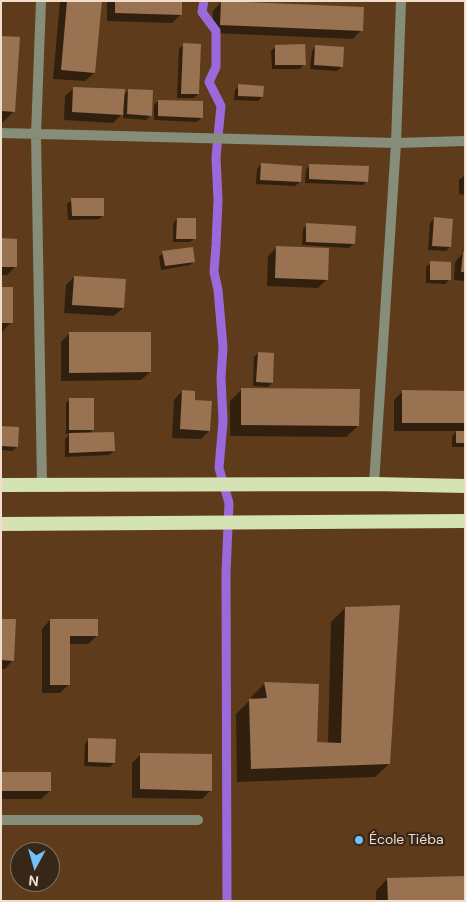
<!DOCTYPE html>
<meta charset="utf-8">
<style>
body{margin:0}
#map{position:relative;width:466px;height:902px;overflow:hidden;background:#5e3c1b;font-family:"DM Sans",sans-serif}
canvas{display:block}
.frame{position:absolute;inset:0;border:2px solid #f2ddcb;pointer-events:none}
.north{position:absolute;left:10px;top:842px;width:50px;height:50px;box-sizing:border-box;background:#372719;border:1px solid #827060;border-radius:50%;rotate:186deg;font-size:14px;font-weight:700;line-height:20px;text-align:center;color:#f2ddcb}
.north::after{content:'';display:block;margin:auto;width:18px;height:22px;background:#75c0f6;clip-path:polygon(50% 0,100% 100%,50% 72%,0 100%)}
</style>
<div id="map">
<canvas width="466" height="902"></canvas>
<div class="frame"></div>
<div class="north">N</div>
</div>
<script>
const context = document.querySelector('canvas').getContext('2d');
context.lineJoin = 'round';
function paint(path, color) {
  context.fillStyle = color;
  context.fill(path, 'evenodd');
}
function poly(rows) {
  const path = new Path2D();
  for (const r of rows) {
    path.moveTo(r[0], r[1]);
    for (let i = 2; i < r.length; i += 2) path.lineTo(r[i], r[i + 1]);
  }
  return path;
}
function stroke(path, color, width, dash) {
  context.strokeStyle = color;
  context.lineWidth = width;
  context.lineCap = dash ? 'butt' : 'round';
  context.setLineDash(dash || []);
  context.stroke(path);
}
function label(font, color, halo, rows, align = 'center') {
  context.font = font + ' "DM Sans",sans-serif';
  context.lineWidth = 4.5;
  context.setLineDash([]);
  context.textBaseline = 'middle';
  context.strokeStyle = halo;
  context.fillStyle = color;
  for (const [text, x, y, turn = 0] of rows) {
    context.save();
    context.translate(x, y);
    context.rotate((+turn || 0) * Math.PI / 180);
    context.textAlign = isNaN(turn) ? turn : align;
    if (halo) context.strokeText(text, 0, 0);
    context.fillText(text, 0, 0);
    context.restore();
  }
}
paint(poly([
 [60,1,101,1,94,73,85,81,53,79],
 [107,1,181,1,181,14,172,23,107,21],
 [221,2,361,30,353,39,212,33,213,11],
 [1,37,14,111,2,123,1,123],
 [183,45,198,94,194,98,177,98,179,49],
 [276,46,304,64,300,69,272,69,271,51],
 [316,46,342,66,337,71,310,69,312,51],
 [239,86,262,97,258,101,234,100,235,90],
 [74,88,123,96,129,90,151,115,146,120,123,118,124,112,113,123,64,120,65,96],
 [158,101,202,117,197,122,154,120,154,105],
 [261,164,300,182,295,186,256,184,257,169],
 [310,165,367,181,363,185,305,183,306,170],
 [464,176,465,176,465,195,459,194,459,180],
 [72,200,103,215,99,219,68,220,67,204],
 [177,219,195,238,190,242,173,242,173,224],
 [434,219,450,247,446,251,428,250,430,223],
 [307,225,354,243,349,248,302,245,303,229],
 [1,240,15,267,7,275,1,275],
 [277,247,327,279,318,288,267,286,268,256],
 [163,253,194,261,190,265,161,270,159,257],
 [463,253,465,253,465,281,454,280,455,262],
 [431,263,450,279,445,284,426,283,426,267],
 [74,277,123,308,114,316,64,313,66,285],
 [1,289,11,322,3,331,1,331],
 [70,333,150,372,141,380,61,381,61,342],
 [258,353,272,383,268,387,253,386,254,357],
 [242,389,358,426,346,437,230,436,230,401],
 [182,391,194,402,209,431,201,439,172,438,174,400],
 [403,391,465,392,465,447,452,447,452,436,457,431,394,431,394,400],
 [70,399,93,429,89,434,114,451,109,455,65,457,65,439,70,434,66,434,66,403],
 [1,427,17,447,12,451,1,450],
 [345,608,389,764,375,777,237,782,236,714,250,700,252,700,251,697,265,683,315,743,328,743,331,622],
 [1,620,13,660,5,669,1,669],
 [50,620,97,636,88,644,69,644,69,684,60,693,42,693,42,629],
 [89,739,114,763,110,767,84,766,85,744],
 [141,754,211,790,202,799,132,798,132,763],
 [1,773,50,791,41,799,1,799],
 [387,879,465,901,376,901,376,891]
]), '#0007');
stroke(poly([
 [204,1,202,12,216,31,216,67,209,82,221,106,216,157,218,200,216,245,214,272,218,290,223,347,221,378,223,421,219,468,229,503,226,573,227,901]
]), '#9b6ada', 9);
paint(poly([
 [67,1,102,1,95,73,61,70],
 [115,1,182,1,182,15,115,13],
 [221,1,364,7,363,31,220,25],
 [1,36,20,37,15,112,1,111],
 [183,43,201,44,199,94,181,94],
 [305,44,306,65,275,65,275,45],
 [315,45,344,47,343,67,314,65],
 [238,84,264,86,263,97,238,96],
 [73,87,125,89,123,115,72,112],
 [128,89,153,90,152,116,127,114],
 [158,100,203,101,203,118,158,116],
 [261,163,302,166,301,182,260,180],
 [309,164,369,166,368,182,309,179],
 [71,198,104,198,104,216,72,216],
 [434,217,453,219,451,247,432,246],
 [177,218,196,218,196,239,176,239],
 [306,223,356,226,355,244,306,242],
 [1,238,17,239,17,267,1,267],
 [276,246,329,248,328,280,275,278],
 [193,247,195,262,165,266,162,251],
 [463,252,465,252,465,272,461,272],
 [430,261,451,262,451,280,430,280],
 [74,276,126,279,124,308,72,305],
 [1,287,13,287,13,323,1,323],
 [69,332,151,332,151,372,69,373],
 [258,352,274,353,273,383,256,382],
 [241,388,360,389,359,426,241,425],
 [182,390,195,391,195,400,212,401,210,431,180,429],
 [402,390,465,391,465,423,402,423],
 [69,398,94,398,94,430,69,430],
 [1,426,19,427,18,447,1,446],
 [456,431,465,431,465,443,456,443],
 [114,432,115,451,69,453,69,433],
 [400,605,390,764,251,769,249,699,267,698,264,682,319,684,317,742,341,743,345,607],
 [1,619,16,619,14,661,1,660],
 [50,619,98,619,98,636,70,636,70,685,50,685],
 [88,738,116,739,115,763,88,762],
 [140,753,212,754,212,791,140,789],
 [1,772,51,772,51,791,1,791],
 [465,876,465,901,388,901,387,878]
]), '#987251');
stroke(poly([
 [41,1,36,134,42,484],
 [1,133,396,143,465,141],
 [374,484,396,143,401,1],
 [1,820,198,820]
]), '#868d79', 10);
stroke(poly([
 [1,485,374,484,465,486],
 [1,524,465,521]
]), '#d4e2b4', 14);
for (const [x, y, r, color] of [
 [359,840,5,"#75c0f6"]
]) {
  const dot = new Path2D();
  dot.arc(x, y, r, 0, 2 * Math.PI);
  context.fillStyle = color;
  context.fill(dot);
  stroke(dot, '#372719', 2);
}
label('14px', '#f2ddcb', '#372719', [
 ["École Tiéba",369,840]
], 'left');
</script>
